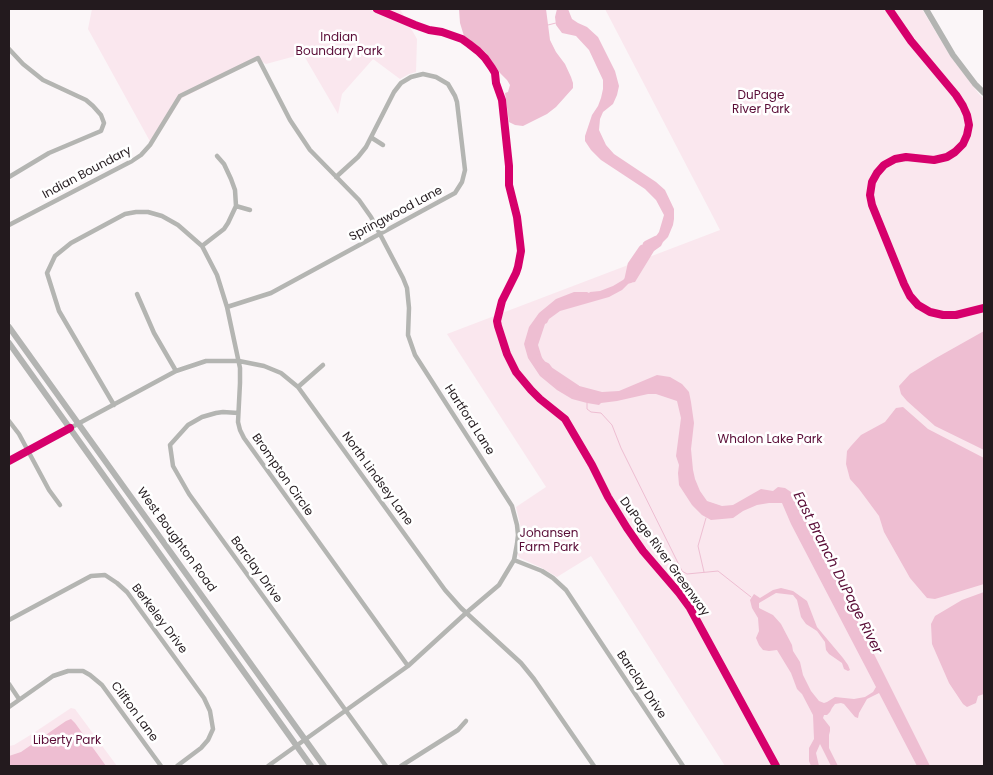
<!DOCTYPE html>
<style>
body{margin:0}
#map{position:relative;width:993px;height:775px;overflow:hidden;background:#fbf6f8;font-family:Poppins,sans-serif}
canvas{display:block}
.frame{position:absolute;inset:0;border:10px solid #231a1e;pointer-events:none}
</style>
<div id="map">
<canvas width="993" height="775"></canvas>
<div class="frame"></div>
</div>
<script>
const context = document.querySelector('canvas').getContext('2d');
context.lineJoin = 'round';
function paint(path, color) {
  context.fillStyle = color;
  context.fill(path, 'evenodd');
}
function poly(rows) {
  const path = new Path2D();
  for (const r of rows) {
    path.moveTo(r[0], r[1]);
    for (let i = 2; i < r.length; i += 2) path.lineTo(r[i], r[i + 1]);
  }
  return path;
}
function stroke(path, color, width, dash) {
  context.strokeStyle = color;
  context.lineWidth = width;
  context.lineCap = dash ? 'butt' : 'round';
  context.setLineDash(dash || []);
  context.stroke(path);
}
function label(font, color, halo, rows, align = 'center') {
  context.font = font + ' Poppins,sans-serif';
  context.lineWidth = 5;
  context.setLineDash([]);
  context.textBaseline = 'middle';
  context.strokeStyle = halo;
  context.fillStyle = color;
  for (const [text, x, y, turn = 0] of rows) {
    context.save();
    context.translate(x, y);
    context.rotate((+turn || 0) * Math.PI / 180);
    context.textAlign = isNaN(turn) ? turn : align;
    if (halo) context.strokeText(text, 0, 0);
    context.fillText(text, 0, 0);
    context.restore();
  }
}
paint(poly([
 [92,9,400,9,417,39,416,72,409,74,400,79,373,59,342,94,338,114,303,54,266,64,257,59,223,76,224,77,182,98,152,145,88,29],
 [605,9,922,9,951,57,979,94,984,99,984,766,725,766,591,556,557,577,542,568,520,558,518,555,521,544,521,528,516,507,546,487,447,334,720,230],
 [71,708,75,709,117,766,9,766,9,746,14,745,32,734]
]), '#fae7ee');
paint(poly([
 [459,9,546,9,550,40,556,52,565,64,571,77,573,83,573,88,556,107,547,114,523,126,515,125,509,122,505,93,508,92,510,85,507,80,500,73,486,53,478,46,464,36,460,23],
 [557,9,568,9,572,19,578,23,587,27,598,37,615,71,619,86,617,95,613,104,603,112,600,119,599,130,606,145,614,154,656,182,665,190,674,209,674,219,673,225,668,237,663,242,661,246,654,251,635,282,629,283,622,290,609,297,560,311,549,319,547,323,545,324,538,345,543,361,542,365,546,367,549,371,568,383,602,392,619,391,657,375,670,377,682,384,689,392,691,402,694,423,691,449,693,470,695,479,700,491,707,501,722,506,733,505,761,489,773,491,778,487,785,488,791,492,857,620,930,766,917,766,879,693,867,699,859,713,858,718,855,717,844,704,841,703,835,704,832,708,830,712,827,715,824,715,823,718,830,727,830,731,829,735,829,748,838,766,831,766,820,744,816,753,819,766,811,766,809,761,809,748,814,739,813,715,802,694,797,689,791,673,777,650,769,651,763,650,759,645,756,638,759,631,758,618,752,608,750,600,754,594,760,598,773,590,781,588,793,591,807,601,817,627,843,658,848,665,850,670,848,671,844,669,842,663,829,654,826,650,825,642,817,631,806,624,801,617,797,600,793,595,776,593,759,603,759,608,773,615,781,624,792,645,793,651,800,662,803,675,811,691,819,701,824,703,827,702,835,697,854,699,865,697,873,692,876,687,791,524,782,503,769,503,757,505,743,511,733,518,711,520,702,515,692,505,679,485,678,473,679,465,676,456,681,418,677,401,656,394,648,394,617,401,601,403,599,405,587,403,572,399,557,390,540,376,528,358,524,344,529,327,539,313,556,299,574,292,587,292,589,293,590,292,600,291,613,286,623,280,628,275,632,265,643,249,646,249,647,245,654,239,659,232,664,215,656,200,645,189,601,160,591,150,585,141,585,136,592,115,598,106,601,98,603,89,603,80,589,50,576,36,562,33,556,25,555,17],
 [984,331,984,450,935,426,907,401,901,394,899,386,910,374,936,358],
 [903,407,928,429,984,458,984,584,935,599,927,598,910,578,884,532,879,516,859,489,850,479,846,464,847,451,851,446,861,435,885,422,896,408],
 [984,592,984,694,978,696,976,703,967,707,963,704,949,683,932,644,931,624,935,616,962,600],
 [71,719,75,723,106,766,9,766,9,756,21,752,66,721]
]), '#eebed2');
stroke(poly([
 [548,25,556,23],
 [587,403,587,409,591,412,601,413,612,425,621,448,682,571,687,574,718,571,751,597],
 [704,572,698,546,706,518]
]), '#eebed2', 1);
stroke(poly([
 [629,279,632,265,643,249,646,250,647,245,657,240],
 [537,359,542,365,546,367,549,371,576,389]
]), '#eebed2', 9);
stroke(poly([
 [9,49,23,64,43,80,86,100,93,106,101,115,104,123,101,131,49,153,9,177],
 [372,138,383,145],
 [236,206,250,210],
 [9,225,132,161,141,155,150,145,180,96,258,58,290,120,310,150,359,200,371,217,403,278,407,288,409,308,408,335,415,355,512,506,517,525,518,535,517,544,514,560,499,585,466,613,408,666,268,766],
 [202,246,224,229,228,223,236,206,235,190,231,179,224,164,217,156],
 [137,294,154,333,176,371],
 [227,307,271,293,455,193,462,182,465,170,457,102,455,96,448,84,436,77,423,74,411,77,401,83,394,92,366,147,358,157,336,177],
 [298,387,323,365],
 [114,405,59,311,47,273,55,256,71,243,125,214,136,212,148,212,162,216,178,225,202,246,217,275,227,307,240,368,240,383,238,422,240,430,244,438,408,666],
 [238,413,223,412,216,413,202,417,188,425,170,445,173,466,189,494,386,766],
 [9,421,19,434,49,490,60,505],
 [9,461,176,371,206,361,239,361,264,366,281,373,298,387,445,590,461,608,521,663,534,679,594,766],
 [514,560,542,571,553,578,566,590,683,766],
 [9,620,91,576,105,575,117,583,127,592,204,698,210,711,213,729,208,740,201,748,177,766],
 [9,684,19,699],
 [9,707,53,676,68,671,83,671,90,675,102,685,161,766],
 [401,766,458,730,466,721]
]), '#b4b5b2', 4.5);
stroke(poly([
 [926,9,953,55,975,84,984,93],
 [9,327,324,766],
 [9,343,311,766]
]), '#b3b4b2', 6);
stroke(poly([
 [377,9,415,25,429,30,442,32,462,39,469,44,478,51,485,58,492,68,495,73,496,83,502,100,509,166,509,185,517,217,520,242,521,251,518,267,516,273,502,301,497,321,498,326,507,354,516,372,531,390,540,399,565,419,592,465,608,497,627,528,643,551,679,593,690,608,776,766],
 [889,9,911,41,956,95,963,106,967,115,969,125,967,135,963,144,955,152,947,157,934,160,906,157,895,159,884,165,877,173,872,182,870,195,872,205,904,284,910,296,918,305,930,312,943,315,956,315,984,308],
 [9,461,70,428]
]), '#d6006c', 8);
label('12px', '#5a0d37', '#fff', [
 ["Indian",339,38],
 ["Boundary Park",339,52],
 ["DuPage",761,96],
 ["River Park",761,110],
 ["Whalon Lake Park",770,440],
 ["Johansen",549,534],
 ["Farm Park",549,548],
 ["Liberty Park",67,741]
]);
label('12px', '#231a1e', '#fff', [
 ["Indian Boundary",87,173,-28],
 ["Springwood Lane",396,214,-28],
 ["Hartford Lane",469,420,57],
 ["Brompton Circle",282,475,55],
 ["North Lindsey Lane",377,479,54],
 ["West Boughton Road",176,540,54],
 ["DuPage River Greenway",664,557,54],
 ["Barclay Drive",256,570,54],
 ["Berkeley Drive",159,619,53],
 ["Barclay Drive",641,685,56],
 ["Clifton Lane",134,712,54]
]);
label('italic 14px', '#590c36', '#fff', [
 ["East Branch DuPage River",837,573,63]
]);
</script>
